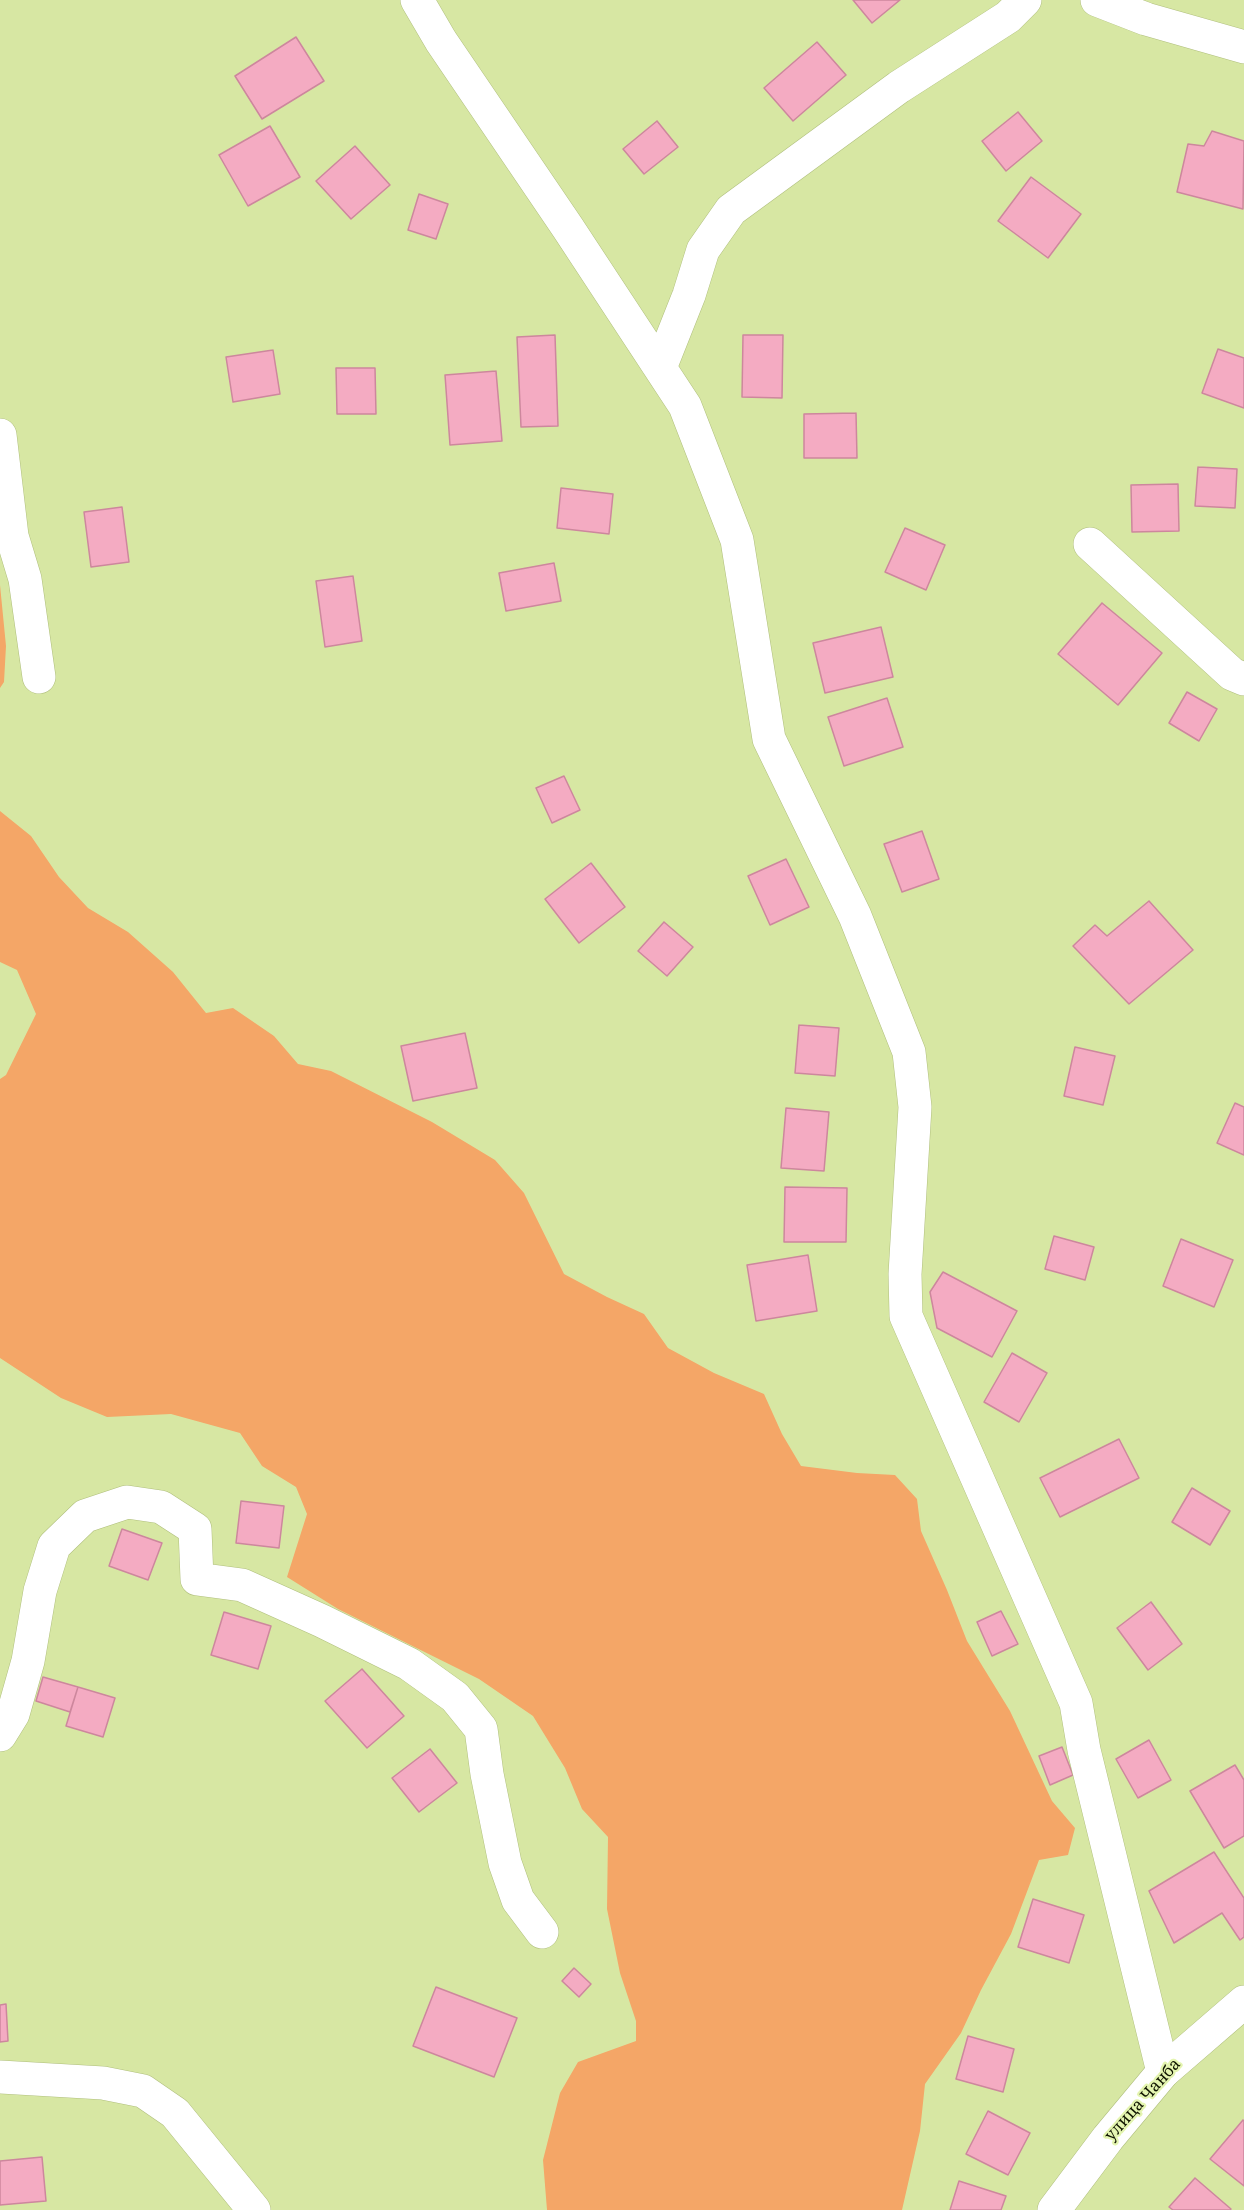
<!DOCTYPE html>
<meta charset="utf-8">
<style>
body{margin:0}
canvas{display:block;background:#d7e7a3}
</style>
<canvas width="1244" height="2210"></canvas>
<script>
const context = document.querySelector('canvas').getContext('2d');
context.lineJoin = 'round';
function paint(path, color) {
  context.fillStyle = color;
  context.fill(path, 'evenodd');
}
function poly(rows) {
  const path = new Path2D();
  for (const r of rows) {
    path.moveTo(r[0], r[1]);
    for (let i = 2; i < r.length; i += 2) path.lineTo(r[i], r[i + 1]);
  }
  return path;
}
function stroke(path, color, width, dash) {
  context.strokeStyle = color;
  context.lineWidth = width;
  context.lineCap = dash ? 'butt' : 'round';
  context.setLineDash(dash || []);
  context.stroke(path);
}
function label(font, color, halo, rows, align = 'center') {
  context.font = font + ' "Noto Serif",serif';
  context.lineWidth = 4.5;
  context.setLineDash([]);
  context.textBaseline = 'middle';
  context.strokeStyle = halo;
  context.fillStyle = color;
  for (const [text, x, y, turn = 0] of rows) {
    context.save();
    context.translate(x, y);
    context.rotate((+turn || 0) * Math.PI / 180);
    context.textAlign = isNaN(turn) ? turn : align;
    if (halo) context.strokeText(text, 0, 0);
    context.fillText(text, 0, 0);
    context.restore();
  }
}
paint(poly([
 [0,585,6,646,4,682,0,688],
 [0,811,31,836,59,877,88,908,128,932,173,972,206,1013,233,1008,274,1036,298,1064,331,1071,432,1122,495,1160,524,1193,564,1274,607,1297,644,1314,668,1348,714,1373,764,1394,782,1434,801,1466,857,1473,895,1475,917,1499,921,1531,947,1590,967,1641,1010,1711,1052,1801,1075,1828,1068,1855,1039,1860,1011,1934,981,1990,961,2033,925,2084,920,2131,902,2210,547,2210,543,2160,560,2093,578,2062,636,2041,636,2021,620,1973,607,1909,608,1837,582,1809,565,1768,533,1716,479,1679,338,1609,287,1577,307,1514,296,1487,262,1466,240,1433,171,1414,107,1417,61,1398,0,1358,0,1079,6,1075,36,1014,17,970,0,962]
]), '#f4a667');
const building = poly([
 [853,0,900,0,872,23,853,0],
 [296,37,324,81,262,119,235,76,296,37],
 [817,42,846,75,793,121,764,88,817,42],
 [1018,112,1042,141,1006,171,982,141,1018,112],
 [657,121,678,147,644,174,623,149,657,121],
 [270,126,300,177,248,206,219,155,270,126],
 [1212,131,1244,141,1243,209,1177,192,1188,144,1204,146,1212,131],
 [355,146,390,185,351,219,316,181,355,146],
 [1031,177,1081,214,1048,258,998,221,1031,177],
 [419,194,448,204,436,239,408,230,419,194],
 [555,335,558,426,521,427,517,337,555,335],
 [743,335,783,335,782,398,742,397,743,335],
 [1218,349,1244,358,1244,408,1202,393,1218,349],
 [273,350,280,394,233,402,226,357,273,350],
 [336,368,375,368,376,414,337,414,336,368],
 [496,371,502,441,450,445,445,375,496,371],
 [856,413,857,458,804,458,804,414,856,413],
 [1198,467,1237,469,1235,508,1195,506,1198,467],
 [1178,484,1179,531,1132,532,1131,485,1178,484],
 [561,488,613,494,609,534,557,528,561,488],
 [122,507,129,562,91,567,84,512,122,507],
 [905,528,945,545,926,590,885,572,905,528],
 [554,563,561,601,506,611,499,573,554,563],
 [353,576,362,641,325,647,316,581,353,576],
 [1102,603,1162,653,1118,705,1058,654,1102,603],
 [881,627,893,677,825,693,813,643,881,627],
 [1187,692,1217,709,1199,741,1169,723,1187,692],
 [887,698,903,747,844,766,828,717,887,698],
 [564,776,580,810,552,823,536,788,564,776],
 [922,831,939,879,902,892,884,844,922,831],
 [786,859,809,907,770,925,748,876,786,859],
 [591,863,625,907,579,943,545,899,591,863],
 [1149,901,1193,950,1129,1004,1073,946,1095,925,1107,936,1149,901],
 [664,922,693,947,667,976,638,951,664,922],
 [799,1025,839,1028,835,1076,795,1073,799,1025],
 [465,1033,477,1088,413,1101,401,1046,465,1033],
 [1075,1047,1115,1056,1103,1105,1064,1096,1075,1047],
 [1235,1103,1244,1107,1244,1155,1217,1143,1235,1103],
 [786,1108,829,1112,824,1171,781,1168,786,1108],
 [785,1187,847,1188,846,1242,784,1242,785,1187],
 [1054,1236,1094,1247,1085,1280,1045,1269,1054,1236],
 [1181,1239,1233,1260,1214,1307,1163,1286,1181,1239],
 [808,1255,817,1311,756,1321,747,1265,808,1255],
 [943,1272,1017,1311,992,1357,937,1328,930,1292,943,1272],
 [1012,1353,1047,1373,1019,1422,984,1402,1012,1353],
 [1119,1439,1139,1478,1060,1517,1040,1478,1119,1439],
 [1192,1488,1230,1511,1210,1545,1172,1522,1192,1488],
 [241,1501,284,1506,279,1548,236,1543,241,1501],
 [122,1529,162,1543,148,1580,109,1566,122,1529],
 [1151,1602,1182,1644,1148,1670,1117,1628,1151,1602],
 [1001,1611,1018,1644,992,1656,977,1622,1001,1611],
 [224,1612,271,1626,258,1669,211,1655,224,1612],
 [362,1669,404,1716,367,1748,325,1701,362,1669],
 [43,1677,78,1687,70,1712,36,1701,43,1677],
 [78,1687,115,1698,103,1737,66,1726,78,1687],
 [1149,1740,1171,1780,1138,1798,1116,1759,1149,1740],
 [1062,1747,1073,1775,1050,1785,1039,1756,1062,1747],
 [430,1749,457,1783,419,1812,392,1778,430,1749],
 [1235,1765,1244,1780,1244,1836,1224,1848,1190,1791,1235,1765],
 [1214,1852,1244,1898,1244,1937,1240,1940,1222,1913,1174,1943,1149,1891,1214,1852],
 [1033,1899,1084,1915,1069,1963,1018,1947,1033,1899],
 [574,1968,591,1984,579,1997,562,1981,574,1968],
 [436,1987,517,2018,494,2077,413,2046,436,1987],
 [6,2004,8,2041,0,2042,0,2005,6,2004],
 [968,2036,1014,2049,1003,2092,956,2079,968,2036],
 [988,2111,1030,2133,1008,2175,966,2154,988,2111],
 [1243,2120,1244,2121,1244,2186,1210,2159,1243,2120],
 [42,2157,46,2201,0,2205,0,2161,42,2157],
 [1195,2178,1231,2209,1230,2210,1173,2210,1169,2207,1195,2178],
 [959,2181,1006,2196,1001,2210,950,2210,959,2181]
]);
paint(building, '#f4abc2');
stroke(building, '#cd879d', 1.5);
const minor = poly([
 [417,0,441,41,568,228,685,406,737,540,769,739,855,916,909,1052,915,1107,905,1274,906,1316,1076,1703,1084,1750,1163,2072],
 [1097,0,1146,19,1244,47],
 [660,368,689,295,703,250,731,210,899,87,1008,17,1025,0],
 [0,435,12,536,25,579,39,677],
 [1090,544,1232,674,1244,679],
 [0,1735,13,1714,28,1661,40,1591,54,1546,85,1516,127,1502,161,1507,195,1529,197,1579,242,1585,322,1621,409,1664,455,1697,481,1729,487,1774,505,1863,518,1900,542,1932],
 [0,2077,103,2083,143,2091,175,2113,254,2210]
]);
const tertiary = poly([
 [1054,2210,1108,2138,1163,2072,1244,2002]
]);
stroke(minor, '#b0bf7d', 34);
stroke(tertiary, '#b0bf7d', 34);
stroke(minor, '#fff', 33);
stroke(tertiary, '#fff', 33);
label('16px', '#101500', '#e4f5b0', [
 ["улица Чанба",1143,2100,-48]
]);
</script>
